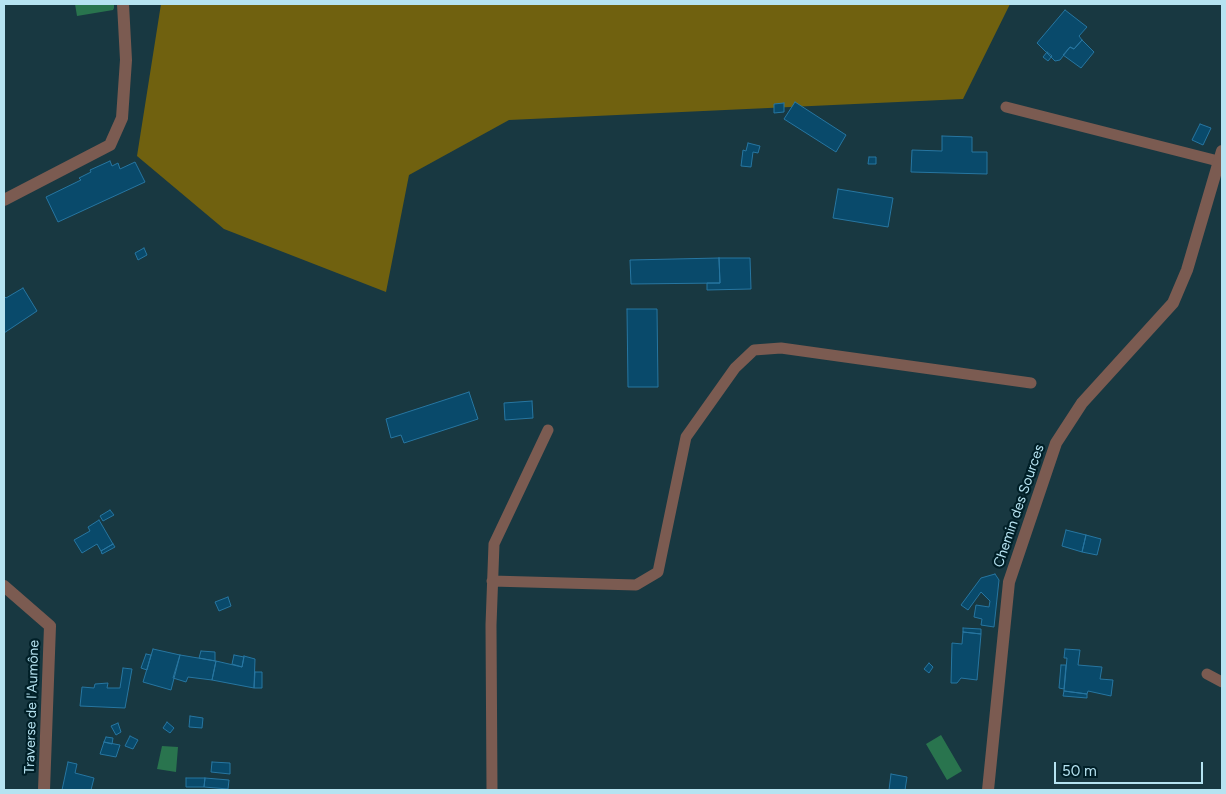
<!DOCTYPE html>
<meta charset="utf-8">
<style>
body{margin:0}
#map{position:relative;width:1226px;height:794px;overflow:hidden;background:#183841;font-family:Figtree,sans-serif}
canvas{display:block}
.frame{position:absolute;inset:0;border:5px solid #b6e3f1;pointer-events:none}
.scale{position:absolute;left:1054px;top:762px;width:149px;height:22px;box-sizing:border-box;border:2px solid #b6e3f1;border-top:0;padding-left:6px;font-size:15px;line-height:18px;white-space:nowrap;color:#b6e3f1;-webkit-text-stroke:4px #001f27;paint-order:stroke}
</style>
<div id="map">
<canvas width="1226" height="794"></canvas>
<div class="frame"></div>
<div class="scale">50 m</div>
</div>
<script>
const context = document.querySelector('canvas').getContext('2d');
context.lineJoin = 'round';
function paint(path, color) {
  context.fillStyle = color;
  context.fill(path, 'evenodd');
}
function poly(rows) {
  const path = new Path2D();
  for (const r of rows) {
    path.moveTo(r[0], r[1]);
    for (let i = 2; i < r.length; i += 2) path.lineTo(r[i], r[i + 1]);
  }
  return path;
}
function stroke(path, color, width, dash) {
  context.strokeStyle = color;
  context.lineWidth = width;
  context.lineCap = dash ? 'butt' : 'round';
  context.setLineDash(dash || []);
  context.stroke(path);
}
function label(font, color, halo, rows, align = 'center') {
  context.font = font + ' Figtree,sans-serif';
  context.lineWidth = 4.5;
  context.setLineDash([]);
  context.textBaseline = 'middle';
  context.strokeStyle = halo;
  context.fillStyle = color;
  for (const [text, x, y, turn = 0] of rows) {
    context.save();
    context.translate(x, y);
    context.rotate((+turn || 0) * Math.PI / 180);
    context.textAlign = isNaN(turn) ? turn : align;
    if (halo) context.strokeText(text, 0, 0);
    context.fillText(text, 0, 0);
    context.restore();
  }
}
paint(poly([
 [161,4,1010,4,963,99,509,120,409,175,386,292,224,229,137,156]
]), '#70610f');
paint(poly([
 [75,4,114,4,114,8,113,10,77,16],
 [941,735,962,771,947,780,926,744],
 [162,746,178,747,176,772,157,769]
]), '#29744e');
const building = poly([
 [1065,10,1087,27,1079,36,1082,40,1074,49,1070,47,1060,60,1055,61,1037,43,1065,10],
 [1082,40,1094,52,1081,68,1063,55,1070,47,1074,49,1082,40],
 [1047,52,1052,56,1048,61,1043,57,1047,52],
 [795,102,846,135,836,152,784,119,795,102],
 [784,103,784,112,774,113,774,104,784,103],
 [1200,124,1211,128,1203,145,1192,140,1200,124],
 [942,136,972,137,972,152,987,152,987,174,911,172,912,150,942,151,942,136],
 [748,143,760,146,758,153,753,152,751,167,741,166,743,150,746,151,748,143],
 [869,157,876,157,876,164,868,164,869,157],
 [110,161,112,166,118,163,120,169,135,162,145,182,58,222,46,197,81,180,79,178,91,172,90,170,110,161],
 [838,189,893,198,888,227,833,218,838,189],
 [144,248,147,255,138,260,135,253,144,248],
 [719,258,720,283,631,284,630,260,719,258],
 [719,258,750,258,751,289,707,290,707,283,720,283,719,258],
 [23,288,37,311,4,333,4,296,6,298,23,288],
 [627,309,657,309,658,387,628,387,627,309],
 [469,392,478,419,404,443,401,435,391,438,386,419,469,392],
 [532,401,533,418,505,420,504,403,532,401],
 [110,510,114,515,103,521,100,516,110,510],
 [99,520,113,544,101,551,97,544,82,553,74,540,90,531,88,527,99,520],
 [1066,530,1086,535,1082,552,1062,546,1066,530],
 [1086,535,1101,539,1097,555,1082,552,1086,535],
 [113,544,115,547,102,554,101,551,113,544],
 [995,574,999,580,994,627,981,625,982,619,974,617,976,605,989,607,990,601,981,592,968,610,961,605,981,578,995,574],
 [228,597,231,606,219,611,215,602,228,597],
 [963,628,981,629,981,634,963,632,963,628],
 [963,632,981,634,977,680,961,678,957,683,951,683,952,643,962,644,963,632],
 [153,649,180,655,171,690,143,682,153,649],
 [1065,649,1080,650,1078,665,1102,667,1100,679,1113,680,1111,696,1088,691,1087,694,1064,691,1067,658,1064,658,1065,649],
 [201,651,215,652,215,661,199,658,201,651],
 [146,654,151,655,147,670,141,668,146,654],
 [180,655,216,661,212,680,188,677,186,682,173,678,180,655],
 [234,655,244,657,242,667,232,664,234,655],
 [244,656,255,659,254,688,212,680,216,661,242,667,244,656],
 [929,663,933,667,929,673,924,669,929,663],
 [1061,665,1066,665,1064,689,1059,688,1061,665],
 [123,668,132,669,125,708,80,706,82,687,94,688,95,684,108,683,107,688,120,688,123,668],
 [255,672,262,672,262,688,254,688,255,672],
 [1064,691,1087,694,1087,698,1063,696,1064,691],
 [190,716,203,718,202,728,189,727,190,716],
 [167,722,174,728,170,733,163,728,167,722],
 [118,723,121,732,116,735,111,726,118,723],
 [130,736,138,740,133,749,125,746,130,736],
 [106,737,113,738,112,744,104,742,106,737],
 [104,742,120,745,116,757,100,754,104,742],
 [68,762,77,764,75,773,94,778,91,790,62,790,68,762],
 [212,762,230,763,230,774,211,772,212,762],
 [891,774,907,777,905,790,889,790,891,774],
 [186,778,205,778,204,787,186,787,186,778],
 [205,778,229,780,228,789,204,787,205,778]
]);
paint(building, '#094a6b');
stroke(building, '#2776a1', 1);
stroke(poly([
 [1006,107,1218,161],
 [492,581,636,585,658,572,686,437,735,368,754,350,781,348,1031,383],
 [1207,674,1222,682],
 [492,790,491,625,494,544,548,430]
]), '#7b5b51', 11);
stroke(poly([
 [4,200,110,145,122,118,126,60,123,4],
 [4,586,50,626,44,790],
 [988,790,1009,582,1056,443,1082,403,1173,303,1187,270,1222,151]
]), '#7b5b51', 12);
label('14px', '#b6e3f1', '#001f27', [
 ["Chemin des Sources",1019,506,-71],
 ["Traverse de l'Aumône",32,707,-88]
]);
</script>
